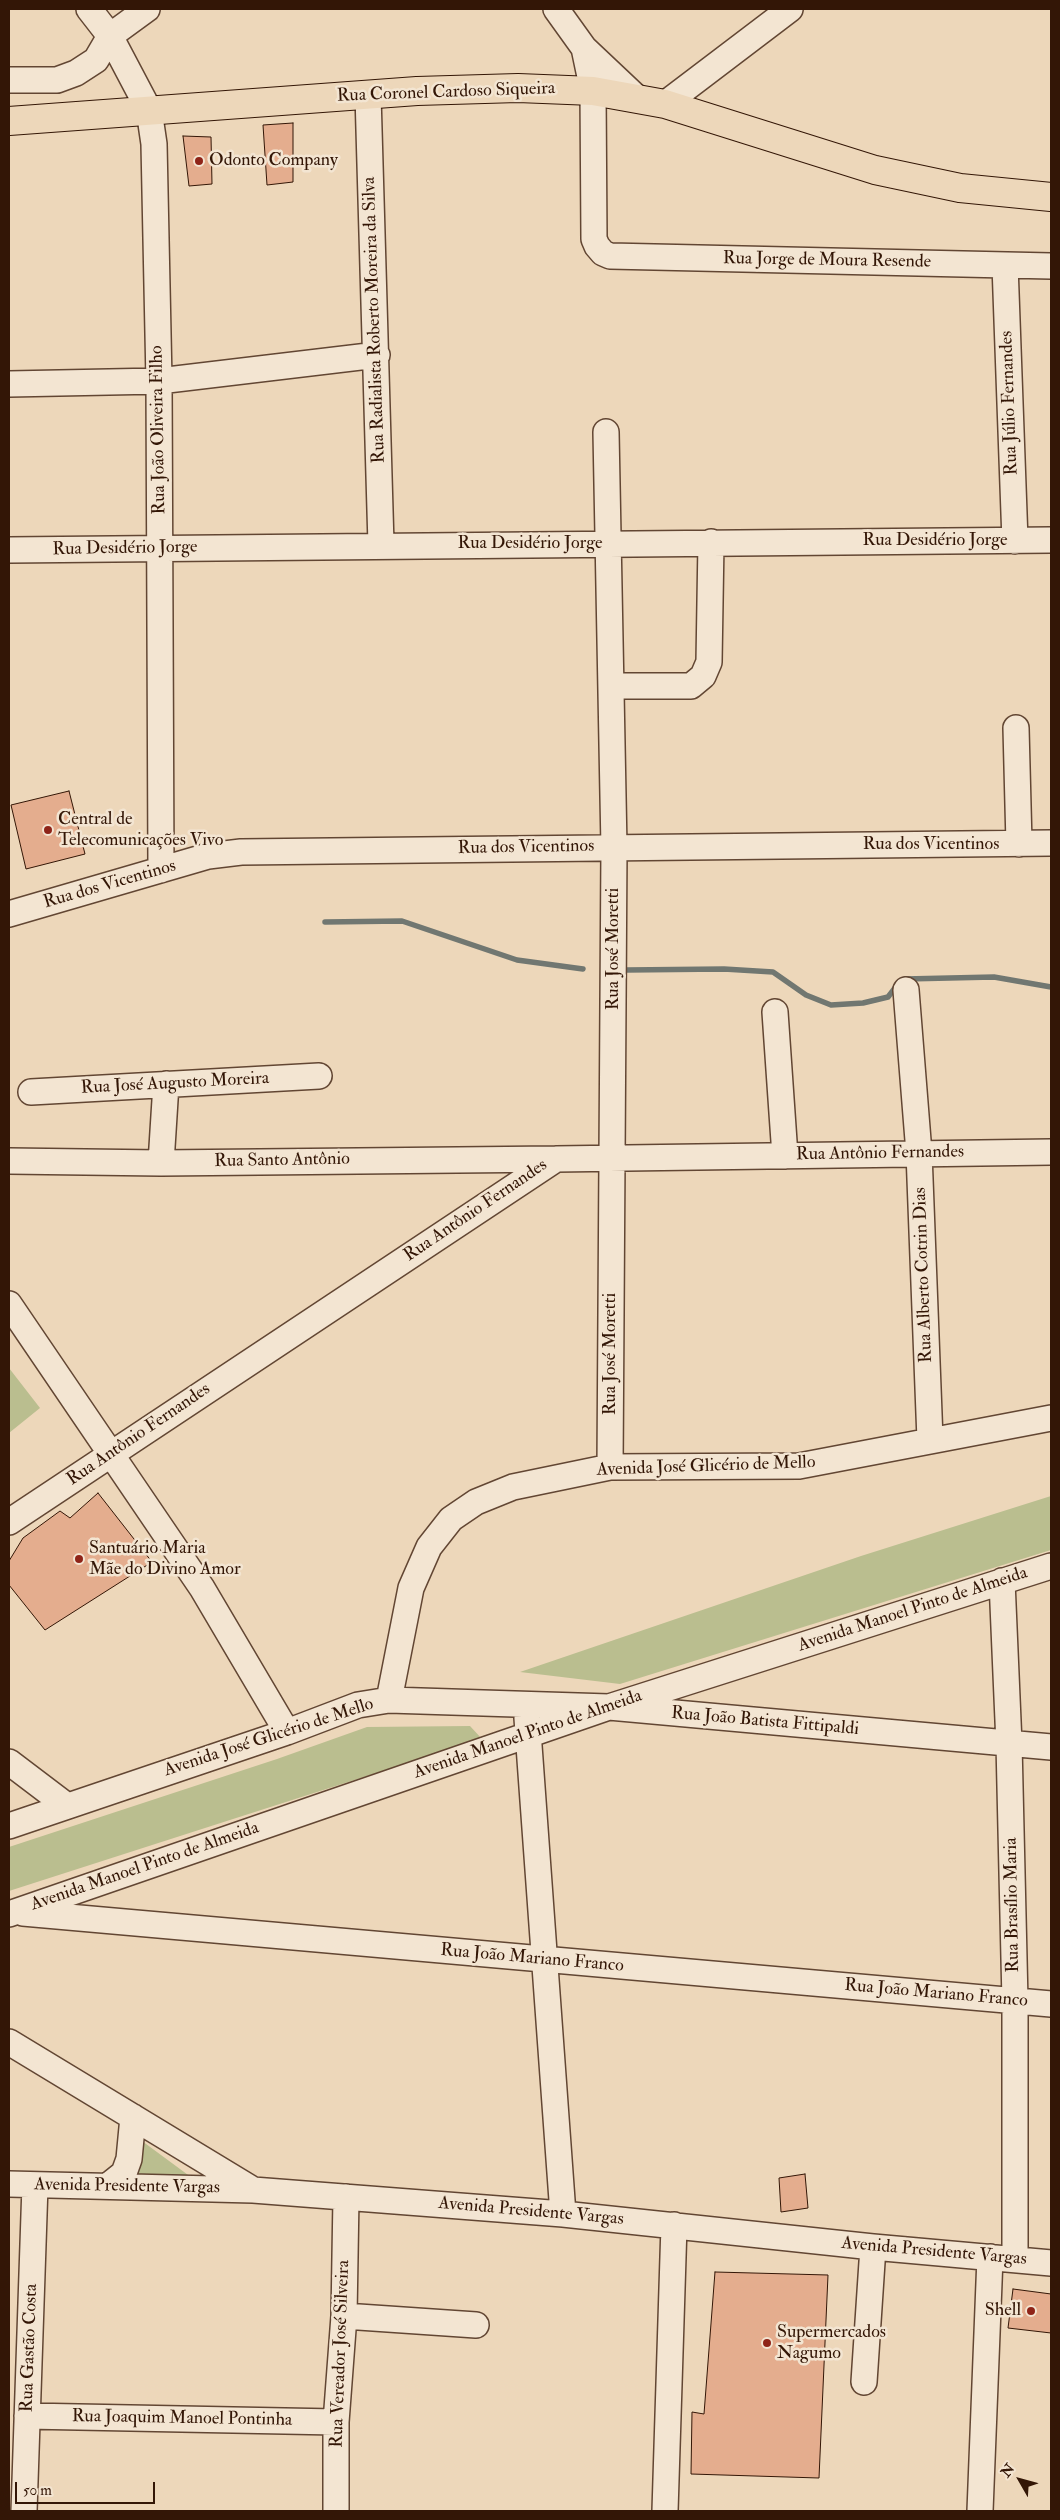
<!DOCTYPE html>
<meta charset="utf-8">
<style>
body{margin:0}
#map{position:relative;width:1060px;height:2520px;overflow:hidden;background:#edd7ba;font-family:"IM FELL Double Pica",serif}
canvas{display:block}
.frame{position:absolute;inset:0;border:10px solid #331606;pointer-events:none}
.north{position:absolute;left:995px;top:2455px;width:50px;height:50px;-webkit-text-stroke:4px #f3e5d2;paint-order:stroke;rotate:308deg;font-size:14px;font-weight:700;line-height:20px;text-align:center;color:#331606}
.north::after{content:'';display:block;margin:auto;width:18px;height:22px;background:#331606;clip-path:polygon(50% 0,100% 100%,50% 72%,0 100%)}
.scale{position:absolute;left:15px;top:2482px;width:140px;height:22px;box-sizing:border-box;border:2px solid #331606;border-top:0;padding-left:6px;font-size:15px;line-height:18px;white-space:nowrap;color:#331606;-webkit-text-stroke:4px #f3e5d2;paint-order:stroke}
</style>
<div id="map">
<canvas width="1060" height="2520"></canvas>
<div class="frame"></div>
<div class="north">N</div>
<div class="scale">50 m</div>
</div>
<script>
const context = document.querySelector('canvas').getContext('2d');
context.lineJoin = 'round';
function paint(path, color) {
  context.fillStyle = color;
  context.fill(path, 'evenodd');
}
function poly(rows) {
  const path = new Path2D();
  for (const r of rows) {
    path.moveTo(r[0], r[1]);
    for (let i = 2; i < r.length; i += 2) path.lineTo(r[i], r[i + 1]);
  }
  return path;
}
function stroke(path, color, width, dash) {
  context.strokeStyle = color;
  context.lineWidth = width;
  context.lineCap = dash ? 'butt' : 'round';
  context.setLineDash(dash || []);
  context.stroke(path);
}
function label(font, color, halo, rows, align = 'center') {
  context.font = font + ' "IM FELL Double Pica",serif';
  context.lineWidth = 5;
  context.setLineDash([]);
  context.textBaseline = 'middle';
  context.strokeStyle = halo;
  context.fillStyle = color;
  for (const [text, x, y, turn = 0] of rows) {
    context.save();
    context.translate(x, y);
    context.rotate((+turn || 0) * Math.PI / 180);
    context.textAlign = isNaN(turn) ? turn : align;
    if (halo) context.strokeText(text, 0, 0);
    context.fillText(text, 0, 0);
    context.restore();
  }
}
paint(poly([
 [9,1368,40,1408,9,1433],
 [1051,1496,1051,1550,620,1684,520,1672,861,1556],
 [470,1726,482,1739,9,1891,9,1847,277,1759,367,1727],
 [142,2141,199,2183,127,2178]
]), '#babe8f');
stroke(poly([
 [325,922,402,921,517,960,583,969],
 [626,970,724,969,773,972,806,995,831,1005,863,1003,888,997,898,984],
 [905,979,994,977,1051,987]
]), '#717771', 5.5);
const building = poly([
 [293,123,293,182,267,185,263,125,293,123],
 [183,136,211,137,212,184,189,186,183,136],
 [69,791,85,854,26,869,11,805,69,791],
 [98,1493,152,1562,45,1630,9,1585,9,1561,23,1538,60,1511,70,1518,98,1493],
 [805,2174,808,2208,781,2212,779,2178,805,2174],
 [715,2272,828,2275,819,2478,691,2474,692,2412,704,2414,715,2272],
 [1013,2289,1051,2294,1051,2333,1008,2328,1013,2289]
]);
paint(building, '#e4ad8e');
stroke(building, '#331606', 1);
const minor = poly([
 [89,9,110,36,149,110,154,144,159,381,161,870],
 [556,9,584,48,637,98],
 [584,48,593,91,594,239,597,246,603,253,610,256,1051,266],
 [9,80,57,80,76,73,96,60,110,36,147,9],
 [368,95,381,545],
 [665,104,790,9],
 [1005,265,1015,541],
 [9,384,159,381,377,355],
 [606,432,614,848,610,1467],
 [9,550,1051,540],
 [611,686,691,686,703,676,709,662,711,542],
 [1016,728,1019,844],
 [9,914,208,856,241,852,1051,843],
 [906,990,919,1153,930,1440],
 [775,1012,785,1156],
 [31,1092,319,1076],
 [9,1161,161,1163,556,1159],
 [161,1163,166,1084],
 [9,1304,202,1588,287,1732],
 [9,1522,556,1159,1051,1152],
 [1002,1581,1009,1744,1015,2001,1015,2259],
 [389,1700,411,1588,429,1547,451,1519,476,1502,513,1487,610,1467,799,1466,1051,1418],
 [527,1718,563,2214],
 [9,1762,67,1806],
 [9,1826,287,1732,358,1705,389,1700,609,1707,1051,1747],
 [23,1913,1051,2004],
 [9,1914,609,1707,1051,1566],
 [9,2042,250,2188],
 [9,2184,253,2190,563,2214,873,2247,1051,2263],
 [109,2185,124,2173,129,2159,133,2117],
 [344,2316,476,2325],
 [864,2382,873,2247],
 [27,2416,336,2422],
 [24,2511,35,2185],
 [336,2511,336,2422,344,2316,346,2197],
 [665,2511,674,2225],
 [980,2511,990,2257]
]);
const major = poly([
 [9,121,417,91,518,88,593,91,665,104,875,170,960,188,1051,197]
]);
stroke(minor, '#624633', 28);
stroke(major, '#331606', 30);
stroke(minor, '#f3e5d2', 25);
stroke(major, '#edd7ba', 28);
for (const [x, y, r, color] of [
 [199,161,5,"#8f2418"],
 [48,830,5,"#8f2418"],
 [79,1559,5,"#8f2418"],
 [1031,2311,5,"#8f2418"],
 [767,2343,5,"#8f2418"]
]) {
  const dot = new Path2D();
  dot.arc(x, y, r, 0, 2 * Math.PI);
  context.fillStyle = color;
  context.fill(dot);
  stroke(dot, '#f3e5d2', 2);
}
label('18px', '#331606', '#f3e5d2', [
 ["Rua Coronel Cardoso Siqueira",446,93,-2],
 ["Rua Jorge de Moura Resende",827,261,1],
 ["Rua Radialista Roberto Moreira da Silva",375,320,-92],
 ["Rua Júlio Fernandes",1010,403,-92],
 ["Rua João Oliveira Filho",159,430,-91],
 ["Rua Desidério Jorge",935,541],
 ["Rua Desidério Jorge",530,544],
 ["Rua Desidério Jorge",125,549,-1],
 ["Rua dos Vicentinos",931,845],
 ["Rua dos Vicentinos",526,848,-1],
 ["Rua dos Vicentinos",110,885,-16],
 ["Rua José Moretti",614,949,-90],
 ["Rua José Augusto Moreira",175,1084,-3],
 ["Rua Antônio Fernandes",880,1154,-1],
 ["Rua Santo Antônio",282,1161,-1],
 ["Rua Antônio Fernandes",476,1211,-34],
 ["Rua Alberto Cotrin Dias",924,1275,-92],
 ["Rua José Moretti",611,1354,-90],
 ["Rua Antônio Fernandes",139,1435,-34],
 ["Avenida José Glicério de Mello",706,1467,-2],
 ["Avenida Manoel Pinto de Almeida",913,1610,-18],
 ["Rua João Batista Fittipaldi",765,1722,5],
 ["Avenida Manoel Pinto de Almeida",528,1735,-19],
 ["Avenida José Glicério de Mello",269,1738,-18],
 ["Avenida Manoel Pinto de Almeida",145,1867,-19],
 ["Rua Brasílio Maria",1013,1905,-91],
 ["Rua João Mariano Franco",532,1959,5],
 ["Rua João Mariano Franco",936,1994,5],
 ["Avenida Presidente Vargas",127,2187,1],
 ["Avenida Presidente Vargas",531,2212,5],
 ["Avenida Presidente Vargas",934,2252,5],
 ["Rua Gastão Costa",30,2348,-88],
 ["Rua Vereador José Silveira",341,2354,-88],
 ["Rua Joaquim Manoel Pontinha",182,2419,1]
]);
label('18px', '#331606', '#f3e5d2', [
 ["Odonto Company",209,161],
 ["Central de",58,820],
 ["Telecomunicações Vivo",58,841],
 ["Santuário Maria",89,1549],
 ["Mãe do Divino Amor",89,1570],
 ["Shell",1021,2311,"right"],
 ["Supermercados",777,2333],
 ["Nagumo",777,2354]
], 'left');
</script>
